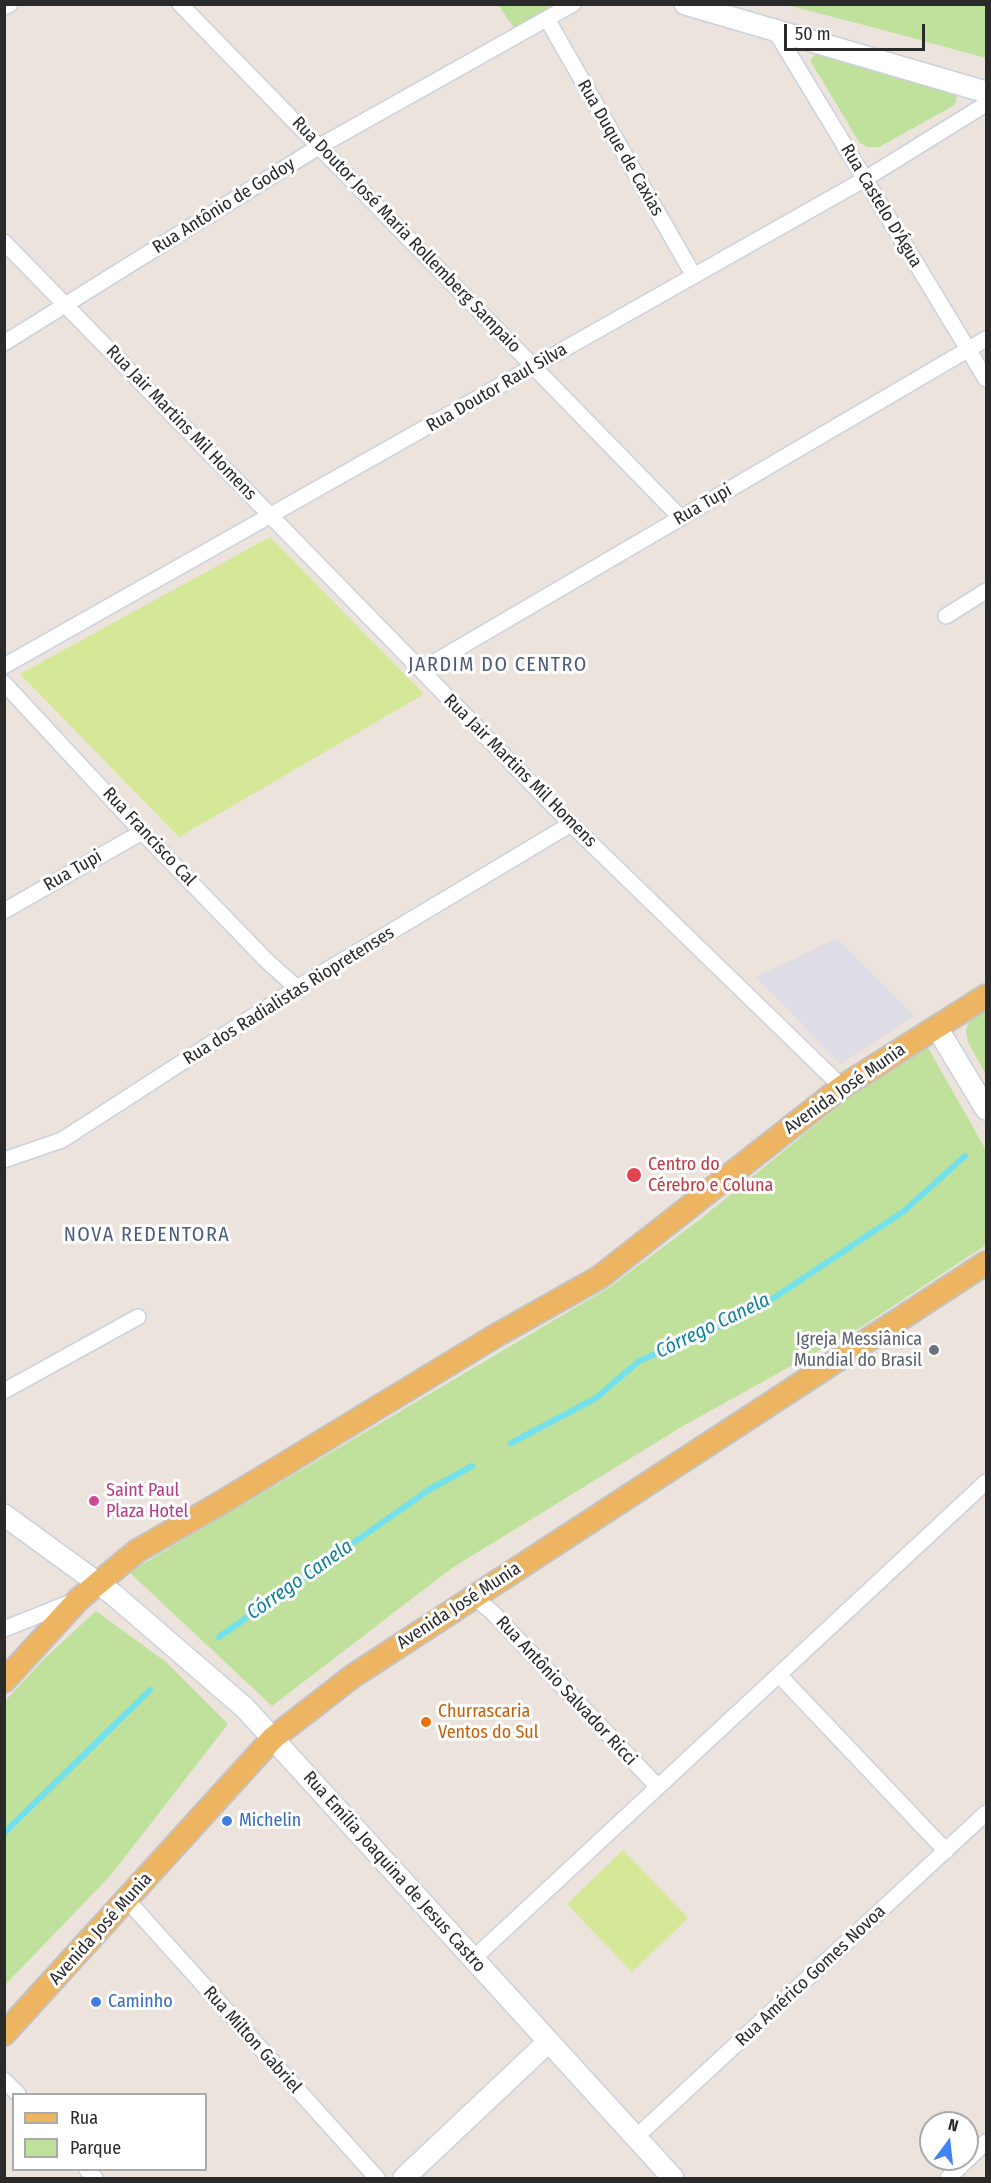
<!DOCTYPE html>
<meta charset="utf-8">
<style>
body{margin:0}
#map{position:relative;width:991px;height:2183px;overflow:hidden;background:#ece3dd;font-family:"Fira Sans Condensed",sans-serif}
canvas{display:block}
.frame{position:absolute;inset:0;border:6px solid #2a2a2a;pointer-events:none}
.legend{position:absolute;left:12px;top:2093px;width:195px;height:78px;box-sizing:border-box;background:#fff;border:2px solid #aaa;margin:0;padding:8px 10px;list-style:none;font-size:18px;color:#2a2a2a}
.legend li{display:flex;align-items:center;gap:12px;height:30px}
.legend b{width:30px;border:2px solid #aaa}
.north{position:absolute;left:919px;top:2111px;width:60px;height:60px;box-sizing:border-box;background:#fff;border:2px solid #aaa;border-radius:50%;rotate:15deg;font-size:16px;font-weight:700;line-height:24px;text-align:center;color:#2a2a2a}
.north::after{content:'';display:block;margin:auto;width:21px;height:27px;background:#4182f5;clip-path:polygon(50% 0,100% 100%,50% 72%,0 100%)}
.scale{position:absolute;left:784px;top:24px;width:141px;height:27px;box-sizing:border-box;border:3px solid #2a2a2a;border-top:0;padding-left:8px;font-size:18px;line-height:21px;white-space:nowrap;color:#2a2a2a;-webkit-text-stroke:4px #fff;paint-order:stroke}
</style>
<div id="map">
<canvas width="991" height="2183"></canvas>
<div class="frame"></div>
<ul class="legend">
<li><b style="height:8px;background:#edb461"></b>Rua</li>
<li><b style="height:16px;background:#bfe19b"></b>Parque</li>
</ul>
<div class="north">N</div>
<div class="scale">50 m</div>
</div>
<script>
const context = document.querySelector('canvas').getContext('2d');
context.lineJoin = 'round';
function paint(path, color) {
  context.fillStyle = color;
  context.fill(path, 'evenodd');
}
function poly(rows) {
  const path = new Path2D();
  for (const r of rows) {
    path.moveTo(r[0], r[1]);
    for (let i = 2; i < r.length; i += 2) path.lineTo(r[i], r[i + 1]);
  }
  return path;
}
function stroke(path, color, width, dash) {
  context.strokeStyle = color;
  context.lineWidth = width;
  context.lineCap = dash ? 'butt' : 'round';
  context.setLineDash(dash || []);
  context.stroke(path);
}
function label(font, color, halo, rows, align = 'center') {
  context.font = font + ' "Fira Sans Condensed",sans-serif';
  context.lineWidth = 6;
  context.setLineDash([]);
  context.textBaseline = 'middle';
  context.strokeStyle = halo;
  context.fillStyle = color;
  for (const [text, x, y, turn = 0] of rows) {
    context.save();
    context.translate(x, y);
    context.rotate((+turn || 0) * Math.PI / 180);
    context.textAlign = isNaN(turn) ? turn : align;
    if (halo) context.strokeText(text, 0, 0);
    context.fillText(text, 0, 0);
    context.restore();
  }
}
paint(poly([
 [837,938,914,1016,840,1064,756,977]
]), '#dedde5');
paint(poly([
 [498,5,557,5,515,29],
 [786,5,986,5,986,58,872,27],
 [816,53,957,94,956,102,953,106,879,147,867,147,859,142,810,60],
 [986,1010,986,1075,968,1042,966,1030,969,1021,976,1014],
 [928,1048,986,1150,986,1245,861,1327,683,1426,452,1568,272,1706,129,1572,610,1287,703,1217,851,1096],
 [96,1611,166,1662,228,1724,110,1876,5,1985,5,1701,44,1659]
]), '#bfe19b');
paint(poly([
 [270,537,424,694,179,837,20,674],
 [623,1850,688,1918,632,1972,567,1904]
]), '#d4e897');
stroke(poly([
 [511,1443,596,1398,639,1361,754,1311,904,1211,965,1156],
 [219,1637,430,1489,472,1466],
 [4,1833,150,1690]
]), '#73e0eb', 6);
const street = poly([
 [180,4,681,518],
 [4,7,10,4],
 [547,19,694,276],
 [776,32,986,379],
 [4,242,571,824,842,1087],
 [4,343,320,146,573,4],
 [946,616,986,591],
 [4,666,865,179,986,104],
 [421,670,986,339],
 [4,683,142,832,267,961,297,988],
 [4,911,142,832],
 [4,1160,62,1140,297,988,571,824],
 [4,1391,138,1317],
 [473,1596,492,1612,658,1787],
 [4,1629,74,1601],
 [779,1675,946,1851],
 [128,1901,377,2178],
 [473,1959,986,1482],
 [4,2080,18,2094],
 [635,2138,986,1813],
 [87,2170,95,2178],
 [948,2178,986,2142]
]);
const secondary = poly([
 [685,4,986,92],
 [937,1028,986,1109],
 [4,1515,114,1595,245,1708,673,2178],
 [404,2178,547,2043]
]);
const primary = poly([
 [4,1681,79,1599,137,1551,219,1504,497,1335,600,1277,842,1087,986,996],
 [4,2034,273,1738,353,1676,986,1263]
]);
stroke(street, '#cbd1dc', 18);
stroke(secondary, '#cbd1dc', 24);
stroke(primary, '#c3c3c3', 26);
stroke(street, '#fff', 15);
stroke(secondary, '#fff', 21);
stroke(primary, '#edb461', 22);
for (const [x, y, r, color] of [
 [634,1175,8,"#e0444e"],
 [934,1350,6,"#6b7280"],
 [94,1501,6,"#d1479c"],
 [426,1722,6,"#e8710a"],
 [227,1821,6,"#3f7fe0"],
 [96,2002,6,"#3f7fe0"]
]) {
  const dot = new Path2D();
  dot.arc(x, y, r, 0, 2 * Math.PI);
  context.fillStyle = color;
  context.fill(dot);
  stroke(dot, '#fff', 2);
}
label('18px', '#2a2a2a', '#fff', [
 ["Rua Duque de Caxias",620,148,60],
 ["Rua Antônio de Godoy",224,206,-32],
 ["Rua Castelo D'Água",881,206,59],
 ["Rua Doutor José Maria Rollemberg Sampaio",406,235,46],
 ["Rua Doutor Raul Silva",497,388,-30],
 ["Rua Jair Martins Mil Homens",181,423,46],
 ["Rua Tupi",703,505,-30],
 ["Rua Jair Martins Mil Homens",520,771,45],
 ["Rua Francisco Cal",149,837,47],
 ["Rua Tupi",73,871,-30],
 ["Rua dos Radialistas Riopretenses",289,996,-32],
 ["Avenida José Munia",845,1089,-35],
 ["Avenida José Munia",459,1606,-33],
 ["Rua Antônio Salvador Ricci",566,1691,47],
 ["Rua Emília Joaquina de Jesus Castro",394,1872,48],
 ["Avenida José Munia",101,1929,-48],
 ["Rua Américo Gomes Novoa",811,1976,-43],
 ["Rua Milton Gabriel",252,2040,48]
]);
label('18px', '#be3a42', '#fff', [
 ["Centro do",648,1165],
 ["Cérebro e Coluna",648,1186]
], 'left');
label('18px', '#5b616d', '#fff', [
 ["Igreja Messiânica",922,1340],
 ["Mundial do Brasil",922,1361]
], 'right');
label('18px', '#b23c85', '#fff', [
 ["Saint Paul",106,1491],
 ["Plaza Hotel",106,1512]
], 'left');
label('18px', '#c56008', '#fff', [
 ["Churrascaria",438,1712],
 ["Ventos do Sul",438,1733]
], 'left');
label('18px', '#366cbe', '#fff', [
 ["Michelin",239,1821],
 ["Caminho",108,2002]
], 'left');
context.letterSpacing = '1.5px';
label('20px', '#4c5c7a', '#fff', [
 ["JARDIM DO CENTRO",498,665],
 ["NOVA REDENTORA",147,1235]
]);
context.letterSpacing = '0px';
label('italic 20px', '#118198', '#fff', [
 ["Córrego Canela",713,1326,-26],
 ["Córrego Canela",300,1580,-35]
]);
</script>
